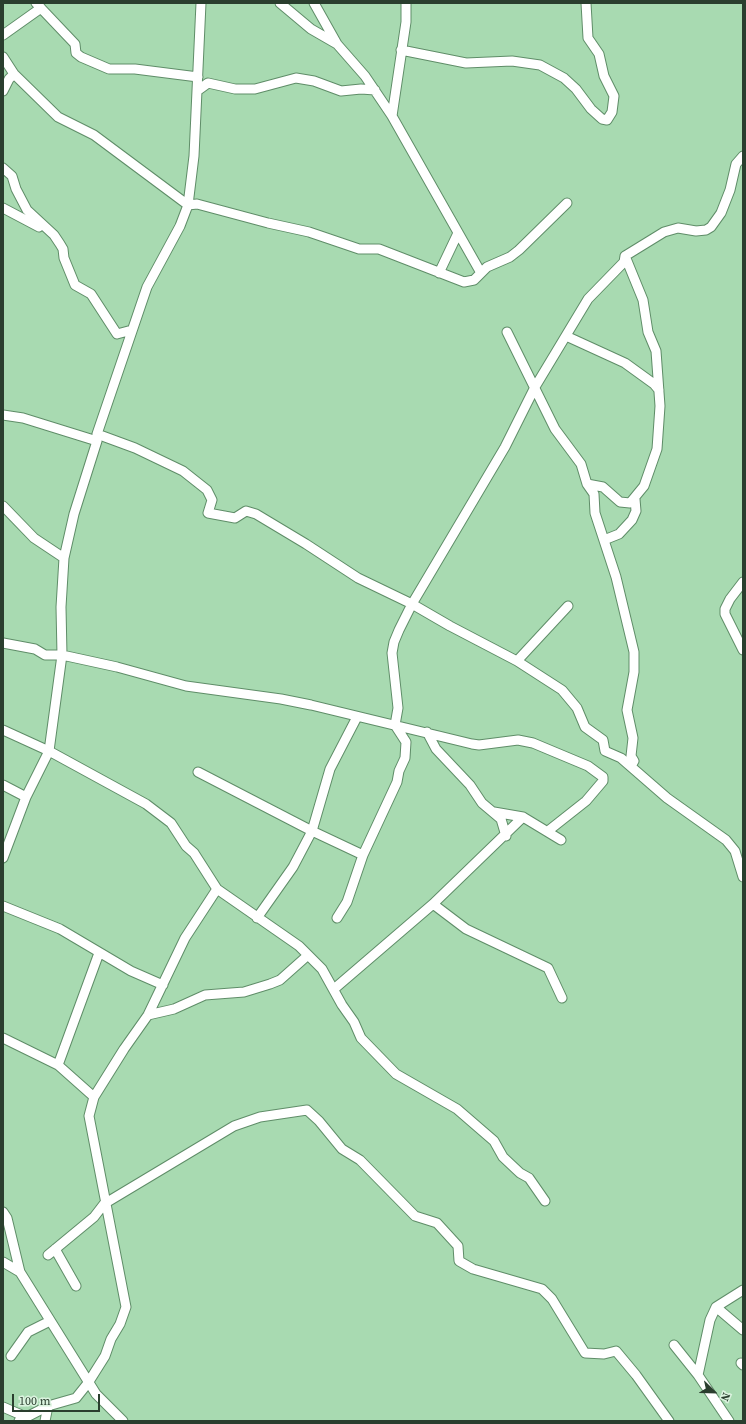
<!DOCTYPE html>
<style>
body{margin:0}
#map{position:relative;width:746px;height:1424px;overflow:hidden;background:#a8dab1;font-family:"Source Serif 4",serif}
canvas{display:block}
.frame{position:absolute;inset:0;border:4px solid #2a3e2e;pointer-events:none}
.north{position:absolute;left:694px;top:1372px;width:40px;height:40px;-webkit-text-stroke:3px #dbf3df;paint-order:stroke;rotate:113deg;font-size:11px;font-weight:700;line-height:16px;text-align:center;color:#2a3e2e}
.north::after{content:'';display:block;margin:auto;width:14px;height:18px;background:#2a3e2e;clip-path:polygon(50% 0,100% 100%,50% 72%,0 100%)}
.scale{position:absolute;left:12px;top:1394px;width:88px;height:18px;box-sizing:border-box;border:2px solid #2a3e2e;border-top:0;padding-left:5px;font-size:12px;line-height:14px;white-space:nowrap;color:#2a3e2e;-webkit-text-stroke:3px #dbf3df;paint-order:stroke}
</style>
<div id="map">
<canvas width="746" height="1424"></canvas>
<div class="frame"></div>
<div class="north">N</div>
<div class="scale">100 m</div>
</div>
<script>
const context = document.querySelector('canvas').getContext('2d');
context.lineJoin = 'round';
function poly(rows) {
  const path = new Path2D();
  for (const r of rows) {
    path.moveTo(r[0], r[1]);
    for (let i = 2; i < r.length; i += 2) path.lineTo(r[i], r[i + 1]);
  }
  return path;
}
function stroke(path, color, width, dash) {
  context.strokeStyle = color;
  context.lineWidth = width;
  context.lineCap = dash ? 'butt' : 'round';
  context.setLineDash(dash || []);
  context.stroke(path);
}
const minor = poly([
 [36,3,75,44,76,53,81,57,109,69,135,69,198,77],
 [280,3,311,29,337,44],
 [314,3,337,44,365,76,392,116,481,273],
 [3,35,41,8],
 [401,50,466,63,512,61,540,65,564,78,576,89,591,109,602,119,607,120,612,112,614,96,604,76,599,54,588,38,586,3],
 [3,57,14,74,58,117,94,135,188,205,197,204,268,223,309,232,359,249,379,249,464,282,474,280,487,267,510,257,519,250,567,203],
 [3,91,9,79,14,74],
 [197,91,208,83,235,89,255,89,296,78,314,81,341,91,361,89,375,90],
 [392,116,406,22,406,3],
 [3,168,12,176,16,189,27,210,54,235,60,244,63,249,64,258,75,285,91,294,117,334,132,330],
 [3,208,39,227],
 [439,273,458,233],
 [507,332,555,429,581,464,587,484,594,494,595,513,616,577,634,652,634,672,627,710,633,738,631,756,634,761,631,766],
 [566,336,625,363,654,384,659,390],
 [3,415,23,418,97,441],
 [97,434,135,448,183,471,207,490,212,500,208,513,235,518,246,511,256,514,306,544,358,578,412,604,450,626,517,661,562,690,577,708,585,727,603,740,605,751,621,758,667,798,726,840,735,851,743,877],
 [587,484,603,487,620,502,630,503,644,486,657,449,660,406,656,351,648,332,643,300,625,256],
 [3,506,34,538,64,558],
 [604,540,619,534,632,520,636,511,635,499],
 [743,582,730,599,725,609,725,614,743,650],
 [3,643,35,649,45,655,62,655,117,667,186,686,281,699,311,705,472,744,479,745,518,740,533,743,588,766,603,777,603,781,586,801,548,831],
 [517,661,568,606],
 [3,730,49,751,146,804,171,823,186,846,194,853,217,889],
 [427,732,436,749,470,785,482,803,501,819,506,836],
 [198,772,312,831,363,855],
 [3,785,26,797],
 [494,812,523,817,561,840],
 [3,858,26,797,49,751,62,655,61,607,64,558,74,514,97,441,97,434,147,287,180,226,188,205,194,156,201,3],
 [433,904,466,929,548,968,562,998],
 [3,906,60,929,131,971,163,985],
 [257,918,293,867,312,831,330,769,357,717],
 [337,918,347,902,363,855,397,782,399,771,405,758,406,742,395,725,398,708,392,653,394,642,399,630,412,604,505,447,535,387,588,299,624,262,625,256,664,232,678,228,696,231,706,230,711,227,721,213,730,190,736,164,743,156],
 [334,989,433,904,523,817],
 [148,1015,174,1009,205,995,244,992,270,984,280,980,307,956],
 [3,1038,58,1065,94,1097],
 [58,1065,99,953],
 [3,1212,7,1218,20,1272,96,1394,123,1421],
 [55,1249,76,1286],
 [48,1255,94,1217,104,1204,234,1126,260,1117,307,1110,319,1121,342,1149,360,1160,415,1216,437,1223,458,1246,459,1261,473,1269,542,1289,552,1299,585,1353,604,1354,616,1351,636,1375,669,1421],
 [3,1262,20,1272],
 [716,1307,743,1330],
 [674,1345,698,1375,729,1421],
 [11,1356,28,1332,50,1321],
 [741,1363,743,1365],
 [698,1375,710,1320,716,1307,743,1290],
 [3,1407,26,1417],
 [19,1421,48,1406,76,1398,88,1383,105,1356,111,1339,120,1324,126,1307,89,1116,94,1097,124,1049,148,1015,185,938,217,889,299,946,322,969,342,1005,354,1022,361,1038,396,1074,457,1109,494,1141,503,1157,520,1173,529,1178,545,1201],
 [45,1421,48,1406]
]);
stroke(minor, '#5f8d68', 11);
stroke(minor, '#fff', 9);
</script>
